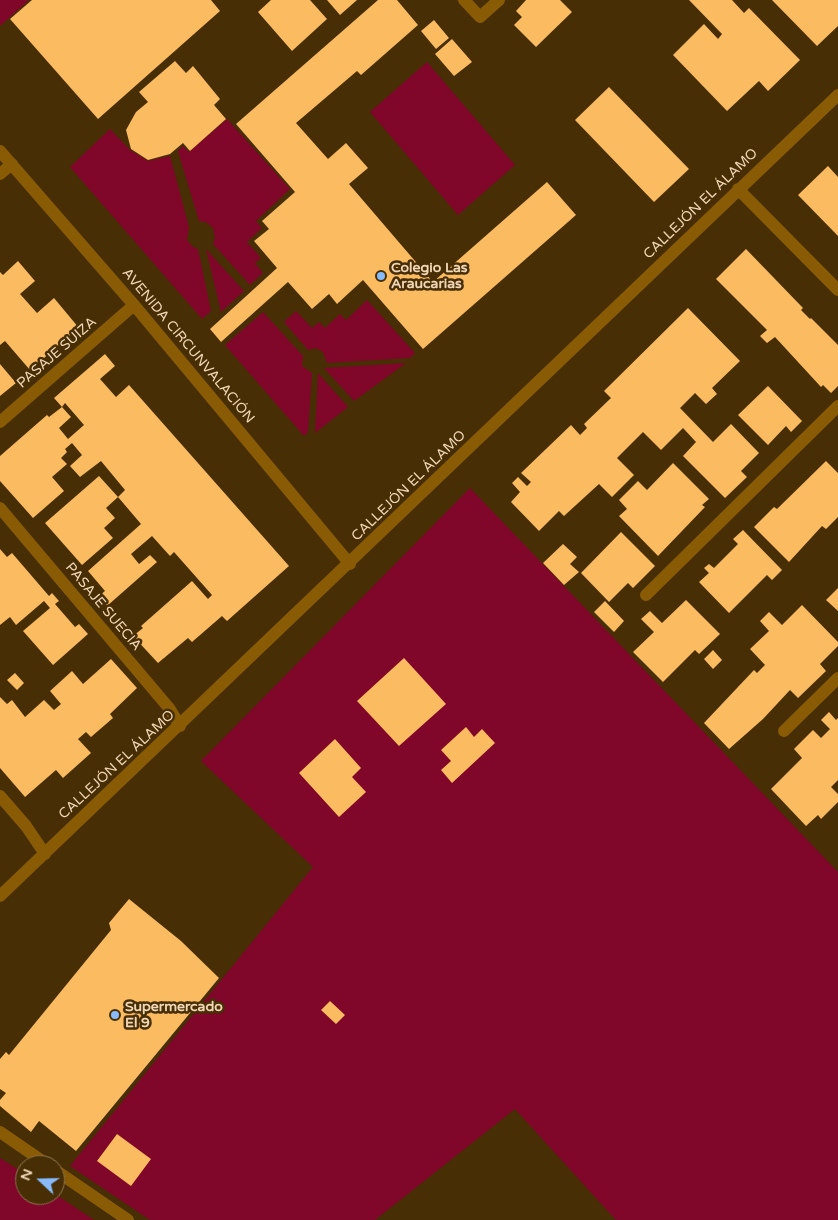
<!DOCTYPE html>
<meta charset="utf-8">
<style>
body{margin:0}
#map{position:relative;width:838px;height:1220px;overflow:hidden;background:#472e05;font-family:"Varela Round",sans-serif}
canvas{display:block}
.north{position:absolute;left:15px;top:1155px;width:50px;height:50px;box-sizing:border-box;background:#472e05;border:1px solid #8b724b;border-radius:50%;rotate:291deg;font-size:14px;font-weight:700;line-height:20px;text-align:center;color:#f1d7b5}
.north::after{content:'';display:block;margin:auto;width:18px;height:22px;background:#87bbfb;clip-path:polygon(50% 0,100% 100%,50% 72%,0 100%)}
</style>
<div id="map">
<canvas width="838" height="1220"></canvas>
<div class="north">N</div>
</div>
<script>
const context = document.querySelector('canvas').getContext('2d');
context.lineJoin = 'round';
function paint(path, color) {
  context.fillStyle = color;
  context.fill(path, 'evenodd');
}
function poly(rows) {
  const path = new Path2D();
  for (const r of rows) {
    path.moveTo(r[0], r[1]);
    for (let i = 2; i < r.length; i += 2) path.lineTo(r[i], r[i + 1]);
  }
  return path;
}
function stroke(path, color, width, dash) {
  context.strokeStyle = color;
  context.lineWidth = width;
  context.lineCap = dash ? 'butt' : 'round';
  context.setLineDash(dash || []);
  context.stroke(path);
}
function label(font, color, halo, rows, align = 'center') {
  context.font = font + ' "Varela Round",sans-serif';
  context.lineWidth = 5;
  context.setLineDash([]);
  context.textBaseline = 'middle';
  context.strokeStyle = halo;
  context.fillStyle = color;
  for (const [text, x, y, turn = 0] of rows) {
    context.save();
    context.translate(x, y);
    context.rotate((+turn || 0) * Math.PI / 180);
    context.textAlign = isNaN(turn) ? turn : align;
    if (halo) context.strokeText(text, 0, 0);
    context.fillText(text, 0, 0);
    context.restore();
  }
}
paint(poly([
 [0,0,29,0,0,26],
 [427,62,515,165,458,215,370,112],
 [227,119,290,189,256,221,262,228,247,242,261,258,255,263,263,273,250,285,213,244,215,238,213,228,206,222,199,221,178,151,183,146,189,152],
 [110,129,130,150,148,161,170,156,189,227,187,240,193,247,198,249,211,311,202,319,70,167],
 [206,249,244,291,221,312],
 [367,300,415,353,410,358,327,363,323,352,316,348,308,350,284,322,296,311,312,328,319,322,325,328,340,314,346,320],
 [263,312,303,356,302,366,312,373,308,432,304,436,225,345],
 [406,363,354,401,324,368],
 [318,373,348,407,315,433],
 [470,488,838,872,838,1220,616,1220,515,1109,375,1220,150,1220,70,1166,313,867,201,761],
 [0,1158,25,1174,25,1195,55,1194,94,1220,0,1220]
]), '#80062a');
paint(poly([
 [32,0,211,0,220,11,98,119,10,19],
 [271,0,310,0,327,19,292,51,258,12],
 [327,0,357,0,340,15],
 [378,0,397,0,418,25,361,75,357,71,296,123,328,159,346,143,368,168,349,184,433,282,547,182,576,215,423,349,363,280,337,304,329,294,312,309,288,282,221,342,210,329,277,268,254,241,269,229,262,221,295,192,236,124],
 [526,0,560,0,572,12,536,47,514,25,522,17,516,11],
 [689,0,732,0,744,13,749,8,800,60,768,91,759,81,727,111,673,55,704,24,718,39,722,34],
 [772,0,838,0,838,26,817,46],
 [434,20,449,38,436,49,421,31],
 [452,39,472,62,454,76,435,54],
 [175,61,186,73,193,66,220,99,214,105,226,119,190,151,183,143,170,154,148,160,131,149,126,130,136,112,148,102,139,92],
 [609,87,689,169,654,202,575,120],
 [828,166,838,177,838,236,798,195],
 [746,249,803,308,801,310,810,319,811,318,838,345,838,386,831,393,823,385,821,387,775,337,767,343,760,336,767,330,716,279],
 [18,261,35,281,20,294,37,313,54,298,79,328,30,370,5,341,0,345,0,272,3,275],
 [688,308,740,361,712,388,717,394,706,404,695,393,680,408,713,442,731,424,759,453,741,471,747,477,725,498,683,456,696,442,683,428,661,450,643,432,617,458,634,475,612,497,599,484,564,516,559,511,539,531,511,502,520,492,512,483,518,477,527,486,531,482,521,473,571,425,580,435,587,428,584,424,611,398,604,391],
 [105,354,115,366,100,379,116,397,129,385,289,566,227,621,222,616,192,642,188,638,158,663,133,636,143,628,141,626,192,581,208,599,212,595,174,552,170,556,152,536,131,554,139,564,150,555,157,562,107,606,99,596,105,591,88,571,141,524,118,497,106,508,115,518,104,528,113,538,82,565,45,523,99,476,118,497,125,490,101,461,80,477,70,466,82,455,72,443,65,449,67,452,61,458,67,464,52,477,64,491,33,518,0,481,0,456,47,415,49,417,62,407,54,398],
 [65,403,84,425,68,439,59,428,71,417,62,407],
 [0,364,16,383,0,396],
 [768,386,802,421,791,432,786,426,768,445,738,415],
 [826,461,838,473,838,517,826,529,822,526,789,562,754,527,774,507,777,509],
 [673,463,709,499,702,505,705,507,658,556,619,516,627,509,619,500,638,481,647,490],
 [743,530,782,570,772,580,767,575,729,613,699,582,709,573,704,568,709,564,714,568,738,544,733,539],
 [621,532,655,566,633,588,628,583,609,602,581,573],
 [563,544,577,557,570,564,579,572,564,585,543,563],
 [0,549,7,557,12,553,49,596,52,593,59,601,55,604,75,627,79,624,88,634,53,665,23,631,50,608,44,601,16,625,10,617,0,625],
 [838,588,838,611,826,600],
 [686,600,720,634,699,654,695,650,663,682,633,652,654,632,641,619,650,611,662,623],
 [605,601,624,621,614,632,594,612],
 [802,605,838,642,838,646,820,664,826,671,798,698,790,690,763,719,729,749,704,723,754,670,757,673,765,665,750,649,769,631,760,621,769,612,782,625],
 [713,650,722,660,713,669,704,659],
 [404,658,446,704,399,746,357,701],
 [111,659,137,688,110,714,113,718,91,737,86,732,78,739,91,753,63,778,56,770,25,797,0,768,0,697,7,704,12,700,25,717,44,700,54,710,61,704,50,691,72,671,83,684],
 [15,673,24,683,17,690,7,680],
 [829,712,836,720,838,718,838,780,831,787,838,794,838,802,821,819,818,815,806,826,771,789,802,758,794,749,813,730,821,738,830,729,821,720],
 [466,727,474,737,482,729,495,743,452,783,441,770,451,761,441,750],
 [335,739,361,768,352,777,366,792,339,817,299,773],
 [129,899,181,941,219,978,76,1151,39,1121,31,1132,0,1106,0,1100,6,1093,0,1089,0,1059,6,1052,9,1055,111,930,109,923],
 [330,1001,345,1015,336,1024,321,1010],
 [117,1134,151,1159,131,1186,97,1161]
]), '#fabb61');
stroke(poly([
 [464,0,480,17,499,0],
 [0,151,134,305,350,564],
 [0,174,12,164],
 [738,189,838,290],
 [0,422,134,305],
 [0,508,169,708,180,726],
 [646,595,838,406],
 [784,731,838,678],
 [0,796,26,826,45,854],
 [0,896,838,95],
 [0,1132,48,1165],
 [55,1170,128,1220]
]), '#895b04', 12);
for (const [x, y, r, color] of [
 [381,276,5,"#87bbfb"],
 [115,1015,5,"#87bbfb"]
]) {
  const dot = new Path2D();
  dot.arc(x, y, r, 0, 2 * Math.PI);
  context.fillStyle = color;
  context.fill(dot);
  stroke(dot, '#472e05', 2);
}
label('14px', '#f1d7b5', '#472e05', [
 ["CALLEJÓN EL ÁLAMO",701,204,-44],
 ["AVENIDA CIRCUNVALACIÓN",188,346,50],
 ["PASAJE SUIZA",57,353,-41],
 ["CALLEJÓN EL ÁLAMO",409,486,-44],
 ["PASAJE SUECIA",103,607,50],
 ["CALLEJÓN EL ÁLAMO",117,765,-43]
]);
label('bold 14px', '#f1d7b5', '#472e05', [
 ["Colegio Las",391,268],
 ["Araucarias",391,284],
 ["Supermercado",125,1007],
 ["El 9",125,1023]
], 'left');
</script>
